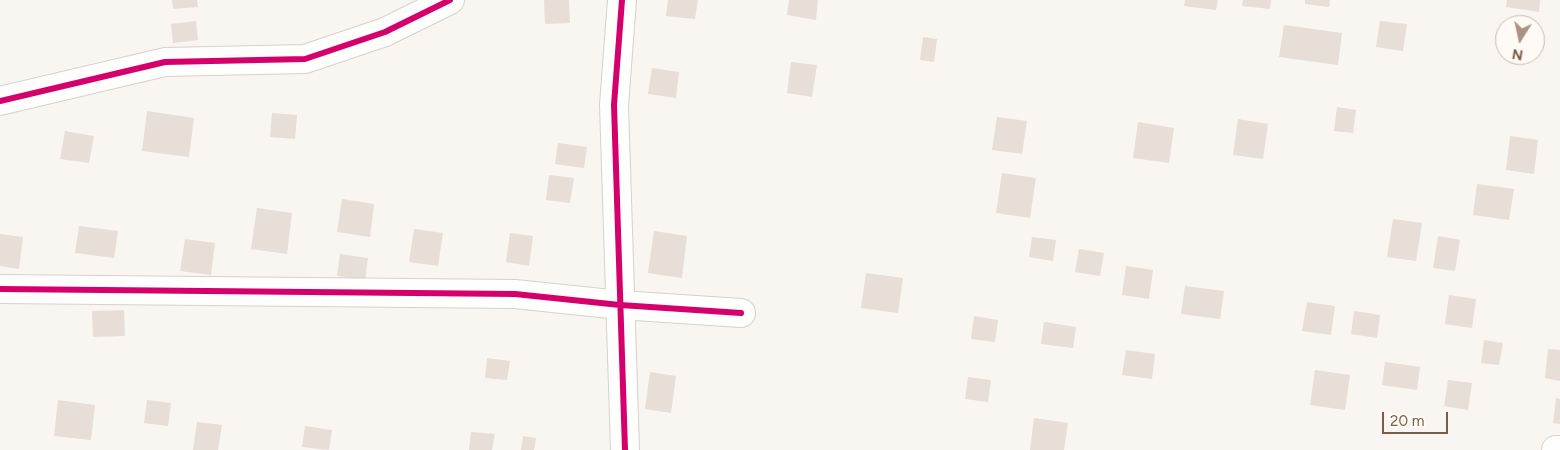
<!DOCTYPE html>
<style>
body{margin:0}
#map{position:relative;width:1560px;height:450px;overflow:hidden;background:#f9f5f0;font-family:Figtree,sans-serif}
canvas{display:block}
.north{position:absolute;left:1495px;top:15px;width:50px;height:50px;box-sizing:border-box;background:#fffaf3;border:1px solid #cabbb1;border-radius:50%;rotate:190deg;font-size:14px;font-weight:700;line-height:20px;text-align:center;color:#7a5c4d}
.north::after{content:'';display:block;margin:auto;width:18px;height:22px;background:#a69286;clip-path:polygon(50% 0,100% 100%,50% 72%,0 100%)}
.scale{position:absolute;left:1382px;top:412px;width:66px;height:22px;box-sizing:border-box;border:2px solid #7a5c4d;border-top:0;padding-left:6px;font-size:15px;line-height:18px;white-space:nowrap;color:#7a5c4d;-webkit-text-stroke:4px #fffaf3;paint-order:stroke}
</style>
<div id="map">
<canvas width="1560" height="450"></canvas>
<div class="north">N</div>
<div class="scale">20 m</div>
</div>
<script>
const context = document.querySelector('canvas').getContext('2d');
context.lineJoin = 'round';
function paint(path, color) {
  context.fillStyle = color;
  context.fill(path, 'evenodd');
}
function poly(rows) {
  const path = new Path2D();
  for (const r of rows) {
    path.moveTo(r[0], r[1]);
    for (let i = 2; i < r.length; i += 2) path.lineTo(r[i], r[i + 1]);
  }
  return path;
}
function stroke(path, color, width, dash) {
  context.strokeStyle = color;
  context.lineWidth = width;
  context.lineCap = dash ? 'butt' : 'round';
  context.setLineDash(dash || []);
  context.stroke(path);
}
paint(poly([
 [172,0,197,0,198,7,173,9],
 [544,0,569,0,570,23,545,24],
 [668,0,698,0,695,19,666,16],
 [789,0,818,0,816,20,787,15],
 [1185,0,1218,0,1216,10,1184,6],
 [1243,0,1271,0,1270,9,1242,6],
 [1305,0,1330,0,1329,7,1305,4],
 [1507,0,1540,0,1539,12,1506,7],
 [196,21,198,40,173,43,171,24],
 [1380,21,1407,24,1403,51,1376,47],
 [1284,25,1342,33,1338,65,1279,57],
 [923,37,937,39,934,62,920,60],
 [791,62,817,65,812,97,787,93],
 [652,68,679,72,676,98,648,94],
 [1337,107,1356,110,1353,133,1334,131],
 [147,111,194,118,189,157,142,151],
 [272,113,297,115,295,139,270,137],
 [997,117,1027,121,1022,154,992,150],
 [1238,119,1268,124,1263,159,1233,155],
 [1138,122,1174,128,1169,163,1133,158],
 [65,131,94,136,89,163,60,159],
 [1510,136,1538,140,1534,174,1506,170],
 [558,143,587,147,584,168,555,164],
 [1002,173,1036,178,1030,218,996,213],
 [549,175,574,178,570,203,546,200],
 [1477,184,1514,189,1509,220,1473,215],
 [342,199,374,204,370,237,337,232],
 [257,208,292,213,287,254,251,249],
 [1393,219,1422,223,1416,261,1387,257],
 [79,226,118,231,114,258,75,253],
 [414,229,443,233,438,266,409,262],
 [654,231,687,236,682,278,648,273],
 [510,233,533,236,529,266,506,262],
 [0,234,23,237,19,269,0,266],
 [1438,236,1460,240,1455,271,1433,268],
 [1032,237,1056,240,1053,261,1029,257],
 [185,239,215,243,211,275,180,271],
 [1079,249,1104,253,1100,276,1075,272],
 [340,254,368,258,365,280,337,276],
 [1126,266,1153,270,1149,299,1122,295],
 [866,273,903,278,898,313,861,308],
 [1185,286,1224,291,1220,319,1181,314],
 [1449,295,1476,299,1472,328,1445,324],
 [1307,302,1335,306,1331,335,1302,331],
 [124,310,125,336,93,337,92,311],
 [1354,311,1380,315,1377,338,1351,334],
 [974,316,998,320,995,342,971,339],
 [1044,322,1076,327,1073,348,1041,344],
 [1484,340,1503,343,1499,365,1481,363],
 [1548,349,1560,350,1560,381,1545,378],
 [1126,350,1155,354,1152,379,1122,375],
 [487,358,510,361,507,380,485,378],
 [1385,362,1420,367,1417,390,1382,385],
 [1315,370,1350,375,1345,410,1310,405],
 [650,372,676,376,671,413,645,409],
 [968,377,991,380,988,402,965,399],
 [1448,380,1472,383,1468,410,1444,406],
 [1556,398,1560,399,1560,424,1553,423],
 [58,400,95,405,91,440,54,436],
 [147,400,171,403,168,426,144,423],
 [1034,418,1068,423,1064,450,1030,450],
 [197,422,222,425,218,450,193,450],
 [305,426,332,430,329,450,302,447],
 [471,432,495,434,492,450,469,450],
 [523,436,536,438,534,450,521,450]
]), '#e6ded7');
const minor = poly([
 [622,0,614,105,625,450],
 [0,101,165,62,305,59,385,32,450,0],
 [0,289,515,294,620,305,741,313],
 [1556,450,1560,450]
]);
stroke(minor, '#d7d1cb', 30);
stroke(minor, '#fefefd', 28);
stroke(poly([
 [622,0,614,105,625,450],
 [0,101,165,62,305,59,385,32,450,0],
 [0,289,515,294,620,305,741,313]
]), '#d6006c', 6);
</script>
